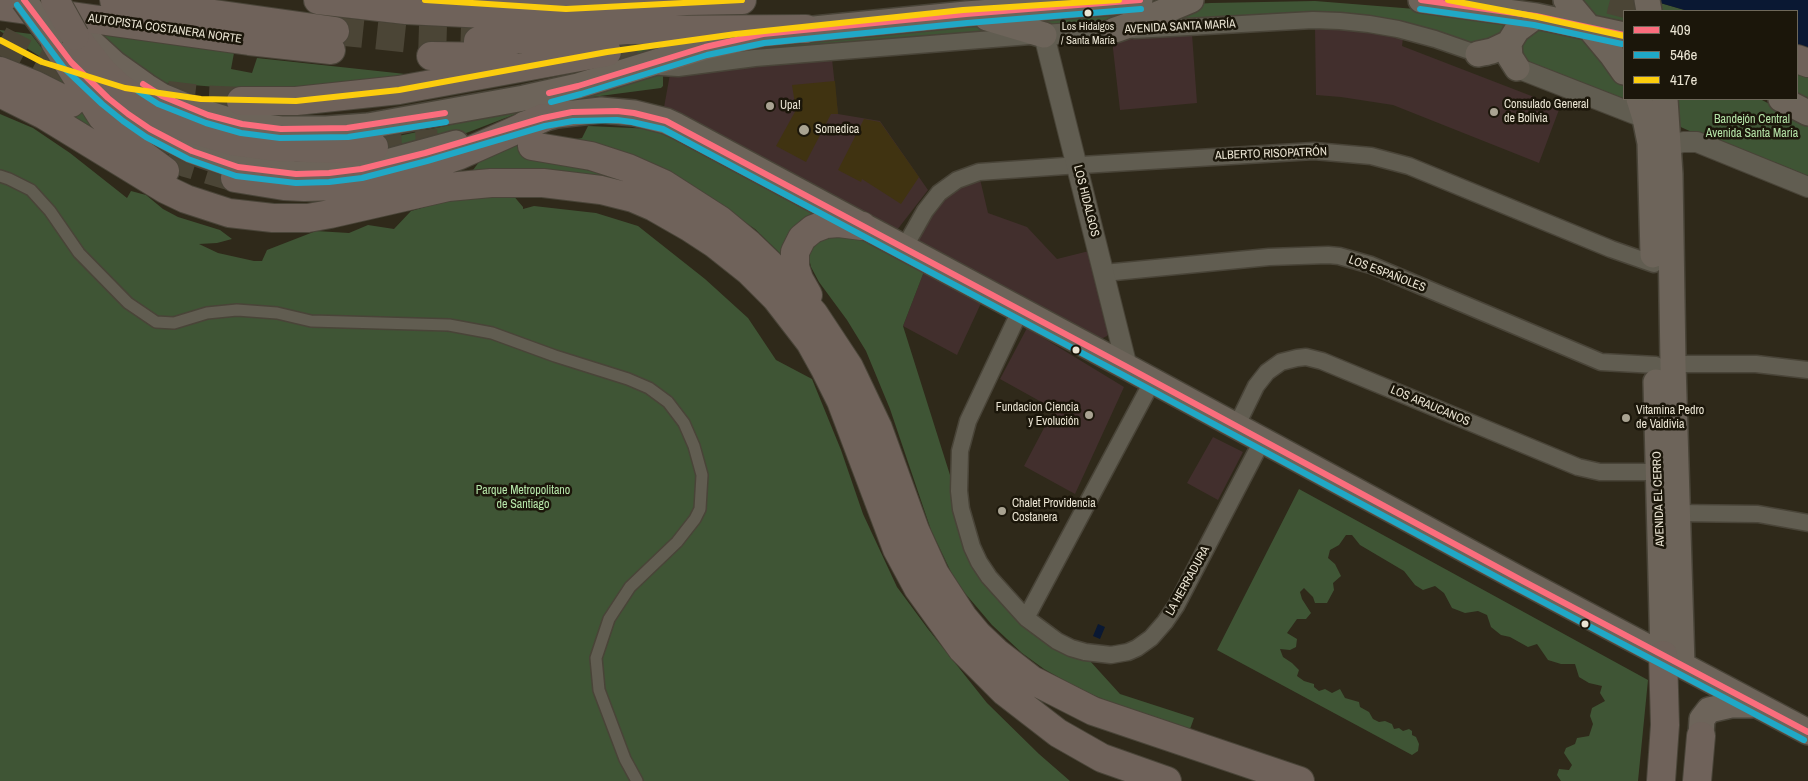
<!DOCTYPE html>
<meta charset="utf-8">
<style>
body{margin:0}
#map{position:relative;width:1808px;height:781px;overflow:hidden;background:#2f291a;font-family:"Archivo Narrow",sans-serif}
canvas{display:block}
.legend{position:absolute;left:1623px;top:10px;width:175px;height:90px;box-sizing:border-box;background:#1b160a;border:1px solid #6e685a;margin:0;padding:6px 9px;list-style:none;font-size:15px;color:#eae4d3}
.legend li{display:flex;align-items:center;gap:10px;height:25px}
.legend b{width:25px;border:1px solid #6e685a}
</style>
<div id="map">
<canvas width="1808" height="781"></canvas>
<ul class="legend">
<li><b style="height:6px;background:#fb6d7d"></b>409</li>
<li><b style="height:6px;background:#20a8c6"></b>546e</li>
<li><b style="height:6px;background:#fccd0d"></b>417e</li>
</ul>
</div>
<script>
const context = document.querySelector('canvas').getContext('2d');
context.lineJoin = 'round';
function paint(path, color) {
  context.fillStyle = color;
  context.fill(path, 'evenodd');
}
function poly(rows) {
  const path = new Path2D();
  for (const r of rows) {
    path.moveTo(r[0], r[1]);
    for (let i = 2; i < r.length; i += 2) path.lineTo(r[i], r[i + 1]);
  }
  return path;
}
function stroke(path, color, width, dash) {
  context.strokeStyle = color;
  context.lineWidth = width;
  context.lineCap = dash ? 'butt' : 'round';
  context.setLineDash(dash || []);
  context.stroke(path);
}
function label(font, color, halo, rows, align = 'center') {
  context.font = font + ' "Archivo Narrow",sans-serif';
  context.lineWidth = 5;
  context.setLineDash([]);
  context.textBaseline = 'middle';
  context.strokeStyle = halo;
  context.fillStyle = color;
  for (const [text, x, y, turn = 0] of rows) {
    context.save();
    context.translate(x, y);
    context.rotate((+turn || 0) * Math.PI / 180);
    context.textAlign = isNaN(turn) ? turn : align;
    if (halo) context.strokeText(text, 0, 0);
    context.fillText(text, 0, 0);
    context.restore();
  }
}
paint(poly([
 [1315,28,1369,32,1403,38,1402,46,1560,107,1539,163,1393,105,1341,97,1316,95],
 [1192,34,1197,103,1120,110,1112,40],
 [832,59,838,114,880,121,928,190,897,230,894,230,663,113,670,74,686,70],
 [980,179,988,213,1027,227,1057,259,1093,250,1110,330,1107,336,1099,340,916,244,915,235,945,192],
 [925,269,983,299,957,355,903,326],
 [1027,328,1124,387,1075,494,1024,466,1054,409,1000,379],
 [1213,437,1243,452,1218,500,1187,483]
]), '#422f2d');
paint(poly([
 [835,81,838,114,831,114,806,162,776,146,796,110,792,85],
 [864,119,880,122,919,177,901,204,862,179,861,182,838,170]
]), '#403311');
paint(poly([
 [1576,0,1650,0,1688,11,1624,11,1624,23,1586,16],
 [1315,1,1428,10,1512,22,1624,50,1624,99,1760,99,1808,124,1808,176,1777,163,1737,152,1631,105,1445,33,1378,18,1035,27,803,46,701,58,772,45,1088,11,1211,3],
 [0,30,31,34,119,150,72,124,77,110,31,78,39,56,0,31],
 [123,32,234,53,231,69,252,73,257,58,424,76,289,93,156,82,97,37],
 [612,39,688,39,614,66],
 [1797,71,1808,76,1808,102,1797,96],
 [663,74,663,86,661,88,577,99,633,78],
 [534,107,461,135,377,158,375,141],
 [0,114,33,128,70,153,127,198,131,191,146,195,163,209,178,217,220,230,232,239,217,243,199,244,218,253,254,261,262,261,267,250,316,231,349,233,368,225,394,229,411,211,470,194,512,194,523,207,523,209,534,206,596,213,638,226,705,279,748,318,776,360,812,379,841,450,863,514,897,587,928,629,987,703,1039,754,1070,781,0,781],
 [588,126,655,129,718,156,825,219,787,260,755,229,717,203,562,142,582,138],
 [535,135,567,165,619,178,652,191,467,178,482,158],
 [826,233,856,233,925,269,903,326,950,475,959,529,981,579,988,589,1019,623,1051,647,1077,659,1090,661,1120,694,1194,718,1190,729,1110,702,1081,690,1044,669,1022,653,992,625,964,592,951,572,931,530,890,409,866,351,847,320,819,282,811,267,808,254,813,243],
 [1299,489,1648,680,1638,781,1561,781,1557,775,1559,769,1569,770,1572,765,1564,753,1566,748,1575,744,1577,738,1589,736,1593,724,1590,716,1592,708,1605,701,1600,693,1602,686,1589,683,1579,677,1575,664,1561,664,1548,660,1537,644,1528,647,1510,637,1501,635,1491,627,1487,615,1478,611,1465,613,1452,608,1444,593,1435,586,1423,590,1415,585,1404,571,1360,545,1352,535,1346,535,1339,545,1330,550,1328,558,1335,564,1341,576,1333,583,1334,590,1327,603,1315,603,1313,597,1304,588,1300,592,1302,599,1311,613,1306,619,1297,619,1287,633,1297,639,1296,647,1290,650,1280,649,1283,657,1292,663,1299,670,1297,676,1304,681,1314,684,1314,687,1319,691,1325,689,1332,693,1340,689,1345,698,1359,702,1360,707,1369,712,1373,719,1379,722,1385,721,1392,724,1394,729,1399,728,1403,731,1409,729,1412,731,1412,735,1416,737,1419,744,1418,751,1412,755,1217,650]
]), '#3f5535');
paint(poly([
 [1650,0,1808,0,1808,49,1797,45,1797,11,1688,11],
 [1098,624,1105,627,1100,639,1093,636]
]), '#0a1833');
stroke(poly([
 [1610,0,1653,11],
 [335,31,411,39,478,41],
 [0,40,42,62,88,78],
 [609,52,704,38],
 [167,95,201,99,241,101],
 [131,137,186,163,235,178],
 [374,147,438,143]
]), '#4b4536', 28, [28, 14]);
const pedestrian = poly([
 [0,176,9,179,31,190,50,211,79,253,128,303,156,322,174,323,207,313,237,310,277,313,311,321,449,325,492,333,555,356,628,379,649,388,668,402,684,423,694,446,702,475,700,509,695,519,677,542,630,587,609,619,596,658,599,690,625,759,637,781]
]);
const minor = poly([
 [1134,30,1313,20,1340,21,1369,24,1398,29,1435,39,1487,57],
 [661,67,678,68,755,58,1030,36],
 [904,248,925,211,939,193,957,180,979,172,1065,166,1314,151,1371,156,1409,166,1611,249,1654,264],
 [1104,273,1269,257,1328,255,1339,256,1371,265,1601,362,1656,365],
 [1020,311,968,421,960,451,959,491,961,509,972,547,979,562,989,577,1026,618,1057,641,1071,648,1085,652,1111,655,1128,652,1137,648,1151,638,1165,622,1176,606,1262,441],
 [1673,364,1756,364,1808,370],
 [1236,427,1256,386,1267,372,1281,362,1297,358,1306,357,1322,361,1578,467,1600,472,1658,472],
 [1677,513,1758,514,1808,523],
 [1026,618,1152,382]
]);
const tertiary = poly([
 [1115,30,1044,35,1127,367],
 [1517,68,1645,118],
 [1669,150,1676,144,1683,142,1697,142,1808,187]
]);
const primary = poly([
 [1421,0,1536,16,1624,35],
 [1566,0,1612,55,1624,72],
 [1647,0,1649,11],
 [987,18,1044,35],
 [1115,30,1141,21,1191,0],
 [91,42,115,64,146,86,162,96,196,110,242,124,281,129,326,129,368,126,524,98,578,86,705,47,763,34,966,14,1140,0],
 [1478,54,1492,51,1509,43],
 [1517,68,1510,57,1509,43,1517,30,1536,16],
 [81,73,108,98,150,129,192,151,238,167,296,174,344,171,372,166,456,143],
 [1639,99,1645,118,1650,143,1653,255],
 [1665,99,1670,174,1673,364,1682,665],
 [1781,99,1808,113],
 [524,124,557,115,601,110,634,113,666,121,677,126,1127,367,1521,580,1808,732],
 [1656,382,1663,655],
 [1701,736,1702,719,1709,710,1731,705,1757,705]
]);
const motorway = poly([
 [114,0,335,31],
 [318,0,406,10,486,14,686,1,742,0],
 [0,6,249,41,331,50],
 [75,36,103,72,119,87,154,112,189,128,232,141,277,147,336,149,374,147],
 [478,41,512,40,626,30,806,29],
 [55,42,102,117,127,143,165,171],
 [431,56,504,57],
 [1797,59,1808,63],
 [0,71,35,85,71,103],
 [0,93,44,115,165,189,186,199,229,213,273,218,308,218,330,214,448,187,491,183,543,183,601,190,633,198,654,207,689,227,715,244,749,271,776,298,810,342,825,369,841,401,897,549,918,588,962,649,1005,692,1058,733,1102,758,1167,781],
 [241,101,296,101,399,90,607,52],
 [532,146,591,156,628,168,664,184,720,220,749,244,776,270,814,314,849,367,878,428,915,530,935,574,963,617,978,635,996,652,1032,680,1093,711,1300,781],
 [235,178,284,186,304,187,342,186,384,180,406,174,460,155,543,118],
 [808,295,799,279,795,267,795,252,802,238,813,229,826,224,839,223,862,226],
 [1661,781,1665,725,1663,655],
 [1697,781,1701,736]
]);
stroke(pedestrian, '#494438', 14);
stroke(minor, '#494438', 19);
stroke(tertiary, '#494438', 22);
stroke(primary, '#494438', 28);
stroke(motorway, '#494438', 30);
stroke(pedestrian, '#615d51', 11);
stroke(minor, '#615d51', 16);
stroke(tertiary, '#615d51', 20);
stroke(primary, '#6d645a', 25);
stroke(motorway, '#6f625a', 28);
const primaryBridge = poly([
 [24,0,51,37]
]);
const motorwayBridge = poly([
 [55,0,75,36]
]);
stroke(primaryBridge, '#494438', 28, []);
stroke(motorwayBridge, '#494438', 30, []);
stroke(primaryBridge, '#6d645a', 25);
stroke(motorwayBridge, '#6f625a', 28);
stroke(poly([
 [24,0,71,62,108,98,128,114,150,129,192,151,238,167,296,174,329,173,361,169,425,153,543,118,572,112,617,111,634,113,666,121,1127,367,1521,580,1808,732],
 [1421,0,1536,16,1624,35],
 [143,84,162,96,208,115,242,124,281,129,347,128,445,113],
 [549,93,578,86,705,47,763,34,966,14,1140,0]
]), '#fb6d7d', 6);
stroke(poly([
 [17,5,64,68,102,104,123,121,146,137,188,159,236,176,296,183,329,182,362,178,427,161,545,126,573,121,617,120,632,122,663,129,1123,375,1517,588,1804,740],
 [1420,9,1534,25,1622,44],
 [138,91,158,104,206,123,241,133,280,138,348,137,446,122],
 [551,102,581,94,707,55,764,43,967,23,1141,9]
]), '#20a8c6', 6);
stroke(poly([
 [425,0,566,9,742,0],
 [1448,0,1538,17,1624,36],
 [0,40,42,62,125,88,201,99,296,101,399,90,607,52,736,34,963,10,1119,0]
]), '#fccd0d', 6);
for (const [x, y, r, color] of [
 [1088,13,4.5,"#eae4d3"],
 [770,106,5,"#a9a392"],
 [1494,112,5,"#a9a392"],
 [804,130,6,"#a9a392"],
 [1076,350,4.5,"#eae4d3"],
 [1089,415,5,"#a9a392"],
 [1626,418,5,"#a9a392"],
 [1002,511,5,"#a9a392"],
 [1585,624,4.5,"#eae4d3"]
]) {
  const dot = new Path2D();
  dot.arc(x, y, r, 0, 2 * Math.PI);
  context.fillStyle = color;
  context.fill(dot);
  stroke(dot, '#1b160a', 2);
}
label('11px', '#eae4d3', '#1b160a', [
 ["Los Hidalgos",1088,27],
 ["/ Santa María",1088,41]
]);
label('12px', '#eae4d3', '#1b160a', [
 ["AVENIDA SANTA MARÍA",1180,27,-3],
 ["AUTOPISTA COSTANERA NORTE",165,29,8],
 ["ALBERTO RISOPATRÓN",1271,154,-2],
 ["LOS HIDALGOS",1086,201,76],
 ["LOS ESPAÑOLES",1387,274,21],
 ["LOS ARAUCANOS",1430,406,23],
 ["AVENIDA EL CERRO",1659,499,-92],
 ["LA HERRADURA",1188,581,-61]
]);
label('12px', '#eae4d3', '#1b160a', [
 ["Consulado General",1504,105],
 ["de Bolivia",1504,119],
 ["Upa!",780,106],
 ["Somedica",815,130],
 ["Fundacion Ciencia",1079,408,"right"],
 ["y Evolución",1079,422,"right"],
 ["Vitamina Pedro",1636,411],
 ["de Valdivia",1636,425],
 ["Chalet Providencia",1012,504],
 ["Costanera",1012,518]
], 'left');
label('12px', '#b5e4a8', '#1b160a', [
 ["Bandejón Central",1752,120],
 ["Avenida Santa María",1752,134],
 ["Parque Metropolitano",523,491],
 ["de Santiago",523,505]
]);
</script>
